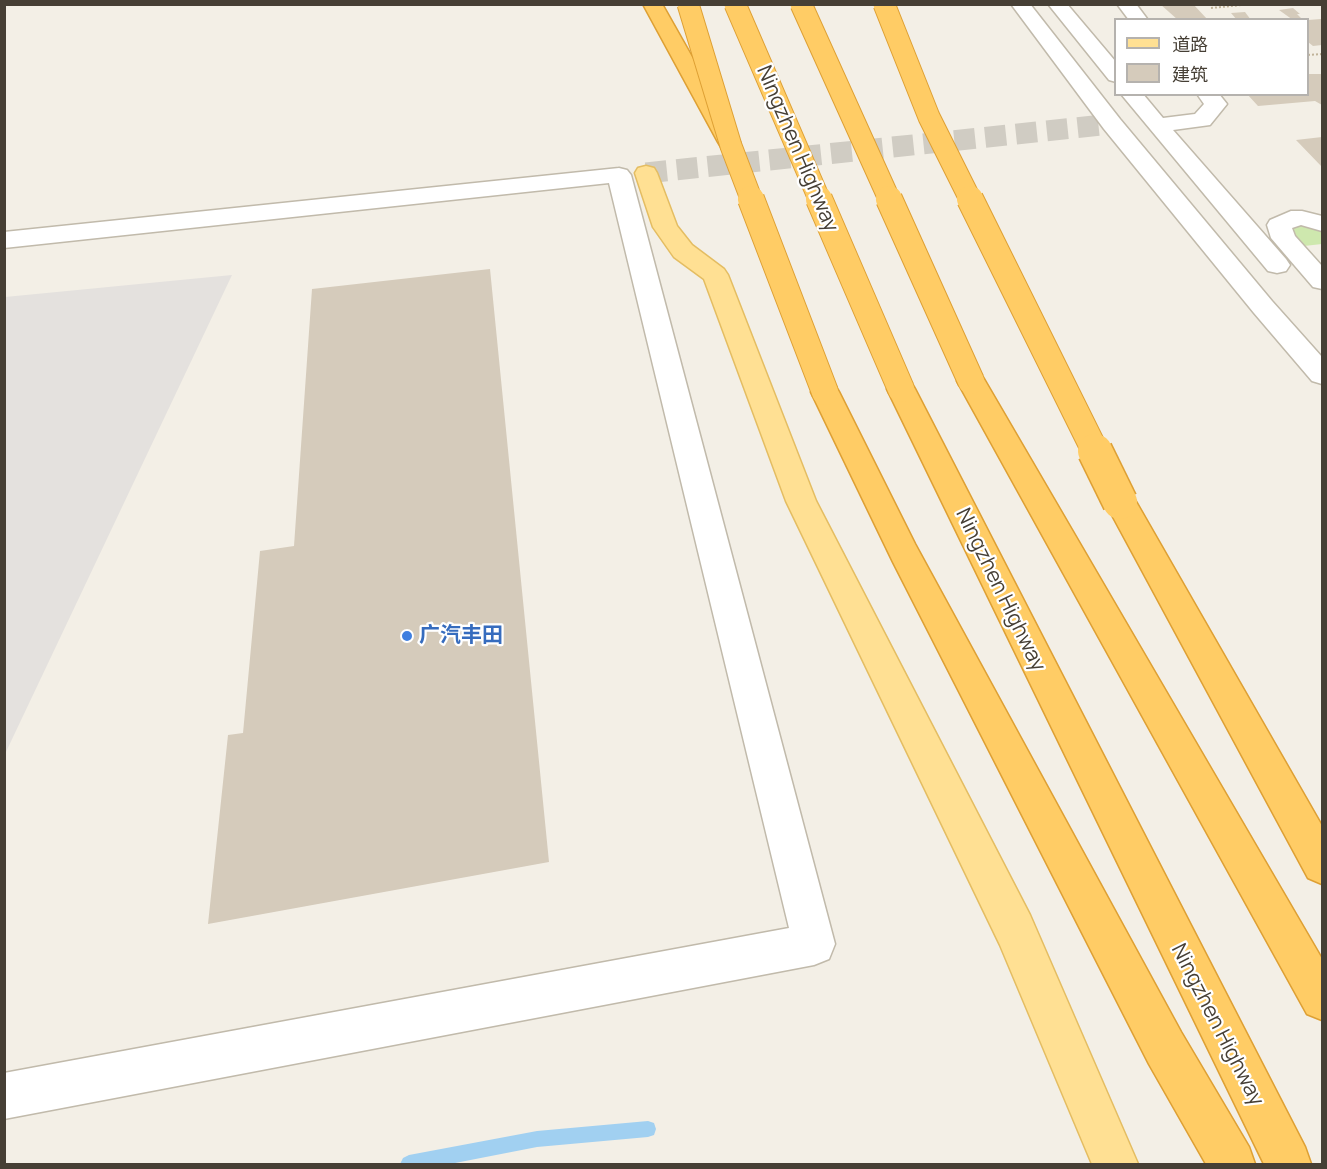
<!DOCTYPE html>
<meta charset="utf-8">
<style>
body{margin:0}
#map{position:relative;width:1327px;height:1169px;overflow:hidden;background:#f3efe6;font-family:Manrope,"Noto Sans SC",sans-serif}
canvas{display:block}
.frame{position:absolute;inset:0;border:6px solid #463f35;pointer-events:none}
.legend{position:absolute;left:1114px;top:18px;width:195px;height:78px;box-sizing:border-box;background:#fff;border:2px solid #b5b2ae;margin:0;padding:8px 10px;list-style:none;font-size:18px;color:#463f35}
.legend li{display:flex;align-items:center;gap:12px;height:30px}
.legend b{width:30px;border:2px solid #b5b2ae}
</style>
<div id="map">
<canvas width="1327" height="1169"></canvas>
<div class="frame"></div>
<ul class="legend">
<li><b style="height:8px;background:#ffe093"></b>道路</li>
<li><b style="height:16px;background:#d5cbbb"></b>建筑</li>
</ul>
</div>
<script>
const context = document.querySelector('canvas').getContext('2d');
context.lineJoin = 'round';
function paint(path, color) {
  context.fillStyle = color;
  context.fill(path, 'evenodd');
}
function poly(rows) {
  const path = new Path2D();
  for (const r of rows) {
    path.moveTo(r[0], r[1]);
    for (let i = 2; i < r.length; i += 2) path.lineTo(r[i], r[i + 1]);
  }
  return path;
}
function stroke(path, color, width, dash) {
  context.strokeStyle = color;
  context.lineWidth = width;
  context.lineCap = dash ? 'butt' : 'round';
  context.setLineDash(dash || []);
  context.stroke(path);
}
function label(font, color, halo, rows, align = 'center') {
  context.font = font + ' Manrope,"Noto Sans SC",sans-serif';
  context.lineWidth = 4.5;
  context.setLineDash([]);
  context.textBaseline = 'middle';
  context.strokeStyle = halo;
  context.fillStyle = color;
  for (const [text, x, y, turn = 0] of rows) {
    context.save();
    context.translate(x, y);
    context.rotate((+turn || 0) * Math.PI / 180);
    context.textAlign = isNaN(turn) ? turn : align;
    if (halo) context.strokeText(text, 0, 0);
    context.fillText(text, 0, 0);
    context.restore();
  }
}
paint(poly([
 [1316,224,1322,230,1322,244,1304,246,1287,227]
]), '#cee8ae');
paint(poly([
 [232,275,5,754,5,297]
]), '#e4e1de');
paint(poly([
 [648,1121,654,1123,656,1129,654,1135,648,1137,537,1147,450,1164,400,1164,403,1158,409,1155,537,1131,648,1121]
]), '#a1d0f1');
paint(poly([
 [1160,4,1193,4,1208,20,1178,20],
 [1293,8,1300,14,1297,14,1303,20,1293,20,1279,10],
 [1245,12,1251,20,1237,20,1231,13],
 [1321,19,1322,45,1313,46,1308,42,1308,20],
 [1308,74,1322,74,1322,105,1315,101,1258,106,1247,94,1308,94],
 [1322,137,1322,167,1296,140],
 [490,269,549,862,208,924,228,735,243,733,260,551,294,546,312,289]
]), '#d5cbbb');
stroke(poly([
 [646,173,1112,124]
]), '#d0ccc3', 21, [21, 10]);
const minor = poly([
 [1011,4,1030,4,1120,119,1272,301,1322,357,1322,384,1312,381,1254,313,1104,129,1011,4],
 [1048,4,1067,4,1116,62,1116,82,1109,80,1048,4],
 [1117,4,1136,4,1148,20,1129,20,1117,4],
 [1121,94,1143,94,1163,118,1195,114,1204,104,1197,94,1219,94,1227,104,1210,125,1173,130,1286,259,1290,265,1286,271,1277,273,1268,271,1121,94],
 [619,168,627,170,631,175,835,944,829,959,814,965,4,1119,4,1073,789,928,609,183,4,248,4,232,619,168],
 [1291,211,1302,211,1322,216,1322,231,1301,225,1292,228,1295,236,1322,266,1322,289,1313,287,1271,238,1267,225,1270,220,1291,211]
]);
const major = poly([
 [646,166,654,168,657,173,677,226,692,245,724,269,728,275,816,501,1030,915,1138,1164,1092,1164,1000,945,786,501,704,279,674,257,653,227,635,173,638,168,646,166]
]);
const highway = poly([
 [643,4,662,4,740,142,737,147,729,149,721,147,718,142,643,4],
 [971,371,981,374,1322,959,1322,1020,1307,1014,957,381,961,374,971,371],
 [901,379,911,382,915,389,1305,1147,1311,1164,1264,1164,887,389,891,382,901,379],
 [825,382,835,385,839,392,915,544,1181,1032,1249,1147,1255,1164,1206,1164,1149,1064,893,562,811,392,815,385,825,382],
 [1120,490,1131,493,1322,826,1322,884,1308,878,1105,502,1109,493,1120,490]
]);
stroke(minor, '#c1baab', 3);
stroke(major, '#e4bd62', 3);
stroke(highway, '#dea034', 3);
stroke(poly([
 [1211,8,1252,4],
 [1308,55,1322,54]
]), '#c0b399', 2, [2, 2]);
paint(minor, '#fff');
paint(major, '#ffe093');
paint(highway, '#ffcc65');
const highwayBridgeFar2 = poly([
 [688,4,731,146,752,201],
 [735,4,820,201],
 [801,4,890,201],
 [884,4,929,117,971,201]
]);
const highwayBridgeFar1 = poly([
 [751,199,825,392],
 [819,199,901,389],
 [889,199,971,381],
 [970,199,1096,453]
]);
const highwayBridge = poly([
 [1095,451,1120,502]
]);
stroke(highwayBridgeFar2, '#dea034', 23, []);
stroke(highwayBridgeFar1, '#dea034', 28, []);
stroke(highwayBridge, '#dea034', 37, []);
stroke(highwayBridgeFar2, '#ffcc65', 21);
stroke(highwayBridgeFar1, '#ffcc65', 26);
stroke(highwayBridge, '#ffcc65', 34);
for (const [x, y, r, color] of [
 [407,636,6,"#3f7fe0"]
]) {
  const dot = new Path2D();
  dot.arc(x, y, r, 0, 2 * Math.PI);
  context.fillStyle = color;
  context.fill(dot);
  stroke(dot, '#fff', 2);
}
label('21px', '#463f35', '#fff', [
 ["Ningzhen Highway",797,149,67],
 ["Ningzhen Highway",1000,590,64],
 ["Ningzhen Highway",1217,1025,63]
]);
label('bold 21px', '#366cbe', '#fff', [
 ["广汽丰田",419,636]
], 'left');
</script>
